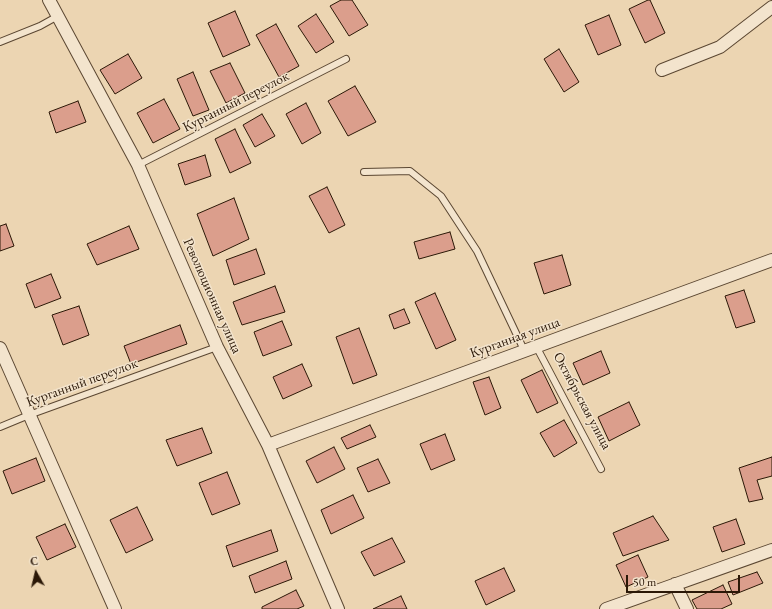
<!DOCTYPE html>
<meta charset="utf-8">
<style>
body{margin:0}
#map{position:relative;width:772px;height:609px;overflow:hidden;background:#ecd5b2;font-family:"EB Garamond",serif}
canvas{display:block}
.north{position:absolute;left:16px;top:553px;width:40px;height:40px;-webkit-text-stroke:3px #f3e4cd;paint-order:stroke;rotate:352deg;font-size:11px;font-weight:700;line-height:16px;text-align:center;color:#2b1807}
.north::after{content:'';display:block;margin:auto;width:14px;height:18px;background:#2b1807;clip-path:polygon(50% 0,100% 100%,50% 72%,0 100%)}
.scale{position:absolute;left:626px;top:575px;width:114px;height:18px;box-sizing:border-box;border:2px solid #2b1807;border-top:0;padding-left:5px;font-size:12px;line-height:14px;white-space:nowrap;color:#2b1807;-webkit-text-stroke:3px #f3e4cd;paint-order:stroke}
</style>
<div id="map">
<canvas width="772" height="609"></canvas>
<div class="north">С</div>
<div class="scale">50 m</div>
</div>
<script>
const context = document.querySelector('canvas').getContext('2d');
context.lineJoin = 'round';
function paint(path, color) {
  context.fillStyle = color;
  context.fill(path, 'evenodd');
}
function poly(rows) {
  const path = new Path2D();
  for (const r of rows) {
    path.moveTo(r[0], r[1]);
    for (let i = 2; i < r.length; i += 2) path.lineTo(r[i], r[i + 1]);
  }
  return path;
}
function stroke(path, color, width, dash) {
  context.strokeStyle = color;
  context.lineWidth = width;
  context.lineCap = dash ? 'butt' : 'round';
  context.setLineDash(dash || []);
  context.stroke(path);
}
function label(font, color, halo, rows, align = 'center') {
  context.font = font + ' "EB Garamond",serif';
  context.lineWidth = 3;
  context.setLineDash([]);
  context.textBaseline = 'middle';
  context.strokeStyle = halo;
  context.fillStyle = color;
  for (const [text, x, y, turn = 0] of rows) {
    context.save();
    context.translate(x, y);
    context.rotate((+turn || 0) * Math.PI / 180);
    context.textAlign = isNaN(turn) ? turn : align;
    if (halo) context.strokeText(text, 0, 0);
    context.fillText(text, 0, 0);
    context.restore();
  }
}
const building = poly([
 [341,0,352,0,368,25,349,36,330,6,341,0],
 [648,0,650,0,665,33,645,43,629,9,648,0],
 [235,11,250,45,223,57,208,23,235,11],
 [316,14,334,42,316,53,298,26,316,14],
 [609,15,621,45,598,55,585,25,609,15],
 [276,24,299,66,279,77,256,35,276,24],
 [559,49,579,82,564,92,544,59,559,49],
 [128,54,142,78,115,94,100,70,128,54],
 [230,63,245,93,226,103,210,71,230,63],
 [193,72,209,110,193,116,177,79,193,72],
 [355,86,376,122,348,136,328,101,355,86],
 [164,99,180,129,153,143,137,113,164,99],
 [78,101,86,122,56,133,49,112,78,101],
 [306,103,321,133,302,144,286,114,306,103],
 [262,114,275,136,255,147,243,125,262,114],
 [235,129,251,163,230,173,215,139,235,129],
 [205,155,211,176,185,185,178,164,205,155],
 [327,187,345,225,329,233,309,196,327,187],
 [234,198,249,239,213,256,197,214,234,198],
 [6,224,14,246,0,251,0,226,6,224],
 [129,226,139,249,97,265,87,244,129,226],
 [450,232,455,249,419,259,414,242,450,232],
 [256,249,265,274,234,285,226,260,256,249],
 [562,255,571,285,544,294,534,263,562,255],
 [51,274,61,298,35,308,26,284,51,274],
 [275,286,285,312,242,325,233,302,275,286],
 [744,290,755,322,736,328,725,296,744,290],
 [435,293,456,340,436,349,415,302,435,293],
 [79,306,89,335,63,345,52,315,79,306],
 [404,309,410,323,394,329,389,315,404,309],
 [282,321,292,345,263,356,254,332,282,321],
 [180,325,187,344,131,364,124,346,180,325],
 [359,328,377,375,353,384,336,337,359,328],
 [601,351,610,373,583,385,573,363,601,351],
 [302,364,312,386,283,399,273,377,302,364],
 [542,370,558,403,537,413,521,380,542,370],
 [489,377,501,408,485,415,473,382,489,377],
 [629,402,640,425,609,441,598,417,629,402],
 [564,420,577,443,554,457,540,433,564,420],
 [370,425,376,437,347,449,341,438,370,425],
 [202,428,212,453,177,466,166,440,202,428],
 [445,434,455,460,431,470,420,444,445,434],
 [334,447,345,469,317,483,306,461,334,447],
 [772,457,772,476,757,480,763,499,749,502,739,468,772,457],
 [36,458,45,481,12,494,3,471,36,458],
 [378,459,390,483,368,492,357,468,378,459],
 [227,472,240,504,212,515,199,483,227,472],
 [353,495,364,518,331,534,321,510,353,495],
 [137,507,153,540,126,553,110,520,137,507],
 [653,516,669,540,623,556,613,533,653,516],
 [736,519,745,544,722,552,713,527,736,519],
 [65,524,76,547,47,560,36,537,65,524],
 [271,530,278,551,233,567,226,546,271,530],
 [392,538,405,562,374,576,361,552,392,538],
 [638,555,648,577,626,587,616,565,638,555],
 [286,561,292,579,255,593,249,576,286,561],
 [504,568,515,591,486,605,475,581,504,568],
 [757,572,763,583,733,595,728,582,757,572],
 [723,585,732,604,721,609,697,609,692,600,723,585],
 [296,590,304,606,297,609,262,609,262,607,296,590],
 [401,596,407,609,373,609,401,596]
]);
paint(building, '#db9e8c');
stroke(building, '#2b1807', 1);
const service = poly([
 [0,42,40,26,58,16],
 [138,165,346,59],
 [364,172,410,171,441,196,477,251,524,350],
 [536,346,601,469],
 [0,427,29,415,217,347]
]);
const minor = poly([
 [49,0,138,165,217,347,268,445,338,609],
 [662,70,720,47,772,7],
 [0,348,115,609],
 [268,445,772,260],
 [675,584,687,609],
 [606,609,772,550]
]);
stroke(service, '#5b4732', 8);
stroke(minor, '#5b4732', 14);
stroke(service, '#f3e4cd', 6);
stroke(minor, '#f3e4cd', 12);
label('14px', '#2b1807', '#f3e4cd', [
 ["Курганный переулок",236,102,-27],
 ["Революционная улица",212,296,66],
 ["Курганная улица",515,338,-20],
 ["Курганный переулок",82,383,-20],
 ["Октябрьская улица",582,401,62]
]);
</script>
